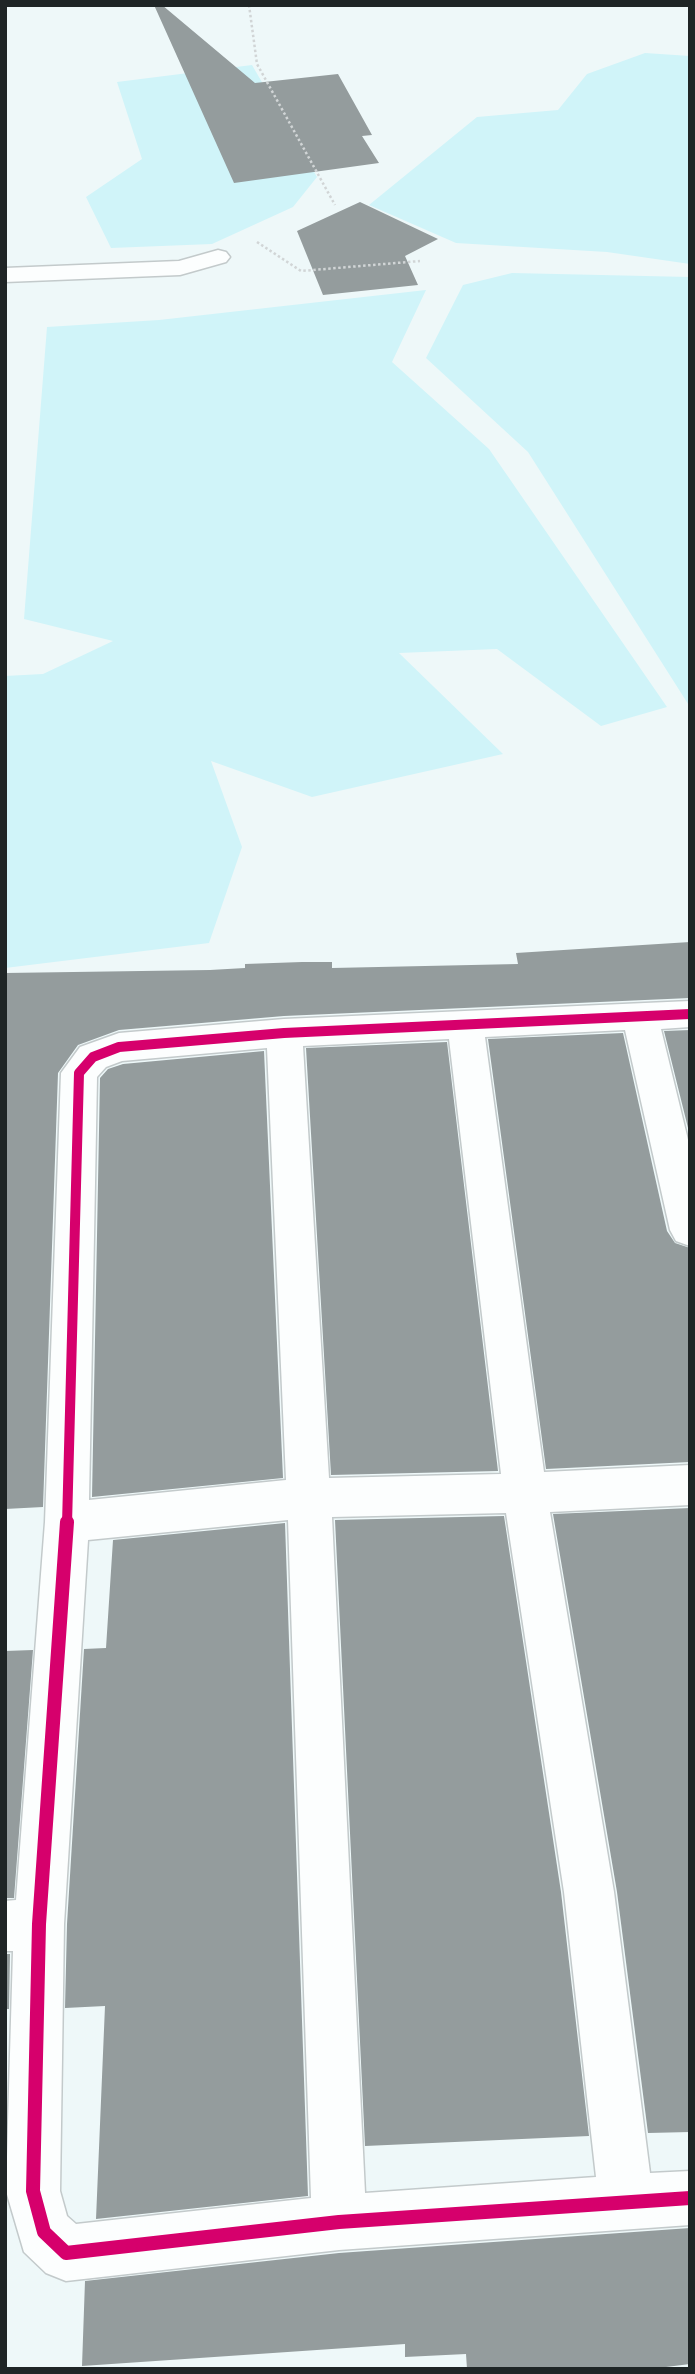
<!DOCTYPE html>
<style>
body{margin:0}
#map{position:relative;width:695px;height:2374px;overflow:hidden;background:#eef8f9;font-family:Barlow,sans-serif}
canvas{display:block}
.frame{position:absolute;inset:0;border:7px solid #1f2526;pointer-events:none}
</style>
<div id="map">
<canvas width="695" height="2374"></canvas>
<div class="frame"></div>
</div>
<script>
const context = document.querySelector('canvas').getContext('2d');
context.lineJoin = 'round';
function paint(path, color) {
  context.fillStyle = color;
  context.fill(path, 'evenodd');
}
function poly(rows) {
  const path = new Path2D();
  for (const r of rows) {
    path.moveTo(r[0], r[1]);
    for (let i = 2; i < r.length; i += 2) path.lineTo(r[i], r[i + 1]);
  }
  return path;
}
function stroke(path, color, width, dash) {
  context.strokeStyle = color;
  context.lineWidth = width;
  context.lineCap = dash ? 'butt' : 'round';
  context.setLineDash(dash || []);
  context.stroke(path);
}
paint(poly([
 [645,53,690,56,690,264,607,252,456,243,369,205,477,117,558,110,587,74],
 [252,65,317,177,293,207,212,244,111,248,86,197,142,159,117,82],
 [512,273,690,277,690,707,528,452,426,358,463,285],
 [426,290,392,362,489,449,667,707,601,726,497,649,399,653,503,754,312,797,211,761,242,847,209,943,5,968,5,676,43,674,113,641,24,619,47,327,159,320]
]), '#d0f4f9');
paint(poly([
 [154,5,162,5,255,83,338,74,372,135,362,136,379,163,234,183],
 [360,202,438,239,405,256,418,285,323,295,297,231],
 [690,942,690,998,284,1016,119,1030,78,1045,58,1073,43,1507,5,1509,5,973,210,970,245,968,245,964,302,962,332,962,332,968,518,964,516,953],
 [690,1030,690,1136,664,1031],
 [623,1033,667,1231,675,1243,690,1248,690,1462,546,1469,488,1039],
 [447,1042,498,1471,331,1475,306,1048],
 [264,1051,283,1478,92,1497,100,1078,108,1069,123,1064],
 [690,1508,690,2132,648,2133,617,1892,553,1514],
 [504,1516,561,1892,589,2136,365,2146,335,1520],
 [285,1523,308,2196,96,2219,105,2006,65,2008,67,1924,84,1649,106,1648,113,1540],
 [33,1650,14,1898,5,1898,5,1651],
 [5,1954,10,1954,9,2009,5,2009],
 [690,2228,690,2364,650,2369,467,2369,466,2354,405,2357,405,2344,82,2366,85,2281,339,2253]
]), '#949c9d');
const minor = poly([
 [218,250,226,252,230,257,226,262,180,275,5,282,5,268,179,261,218,250],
 [690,1001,690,1027,661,1029,690,1148,690,1246,676,1241,670,1230,625,1030,485,1037,544,1472,690,1465,690,1505,550,1512,614,1892,650,2173,690,2171,690,2225,339,2250,66,2281,46,2273,24,2252,6,2191,13,1951,5,1951,5,1901,16,1900,45,1522,61,1073,80,1047,119,1033,284,1019,690,1001],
 [449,1039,501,1474,329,1478,303,1046,449,1039],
 [267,1048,286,1480,89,1500,97,1077,106,1067,122,1061,267,1048],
 [506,1513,564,1892,596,2177,365,2193,332,1517,506,1513],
 [288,1520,311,2198,76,2224,67,2216,60,2191,64,1924,88,1540,288,1520]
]);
stroke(minor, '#c3cacb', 3);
stroke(poly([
 [249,5,257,64,335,205],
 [257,242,301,271,420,261]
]), '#d1d5d6', 2.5, [2.5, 2.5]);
paint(minor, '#fcfefe');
stroke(poly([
 [67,1524,79,1073,93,1057,119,1047,284,1033,690,1014]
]), '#d6006c', 10);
stroke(poly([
 [67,1522,39,1924,33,2191,44,2232,66,2253,339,2222,690,2198]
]), '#d6006c', 14);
</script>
